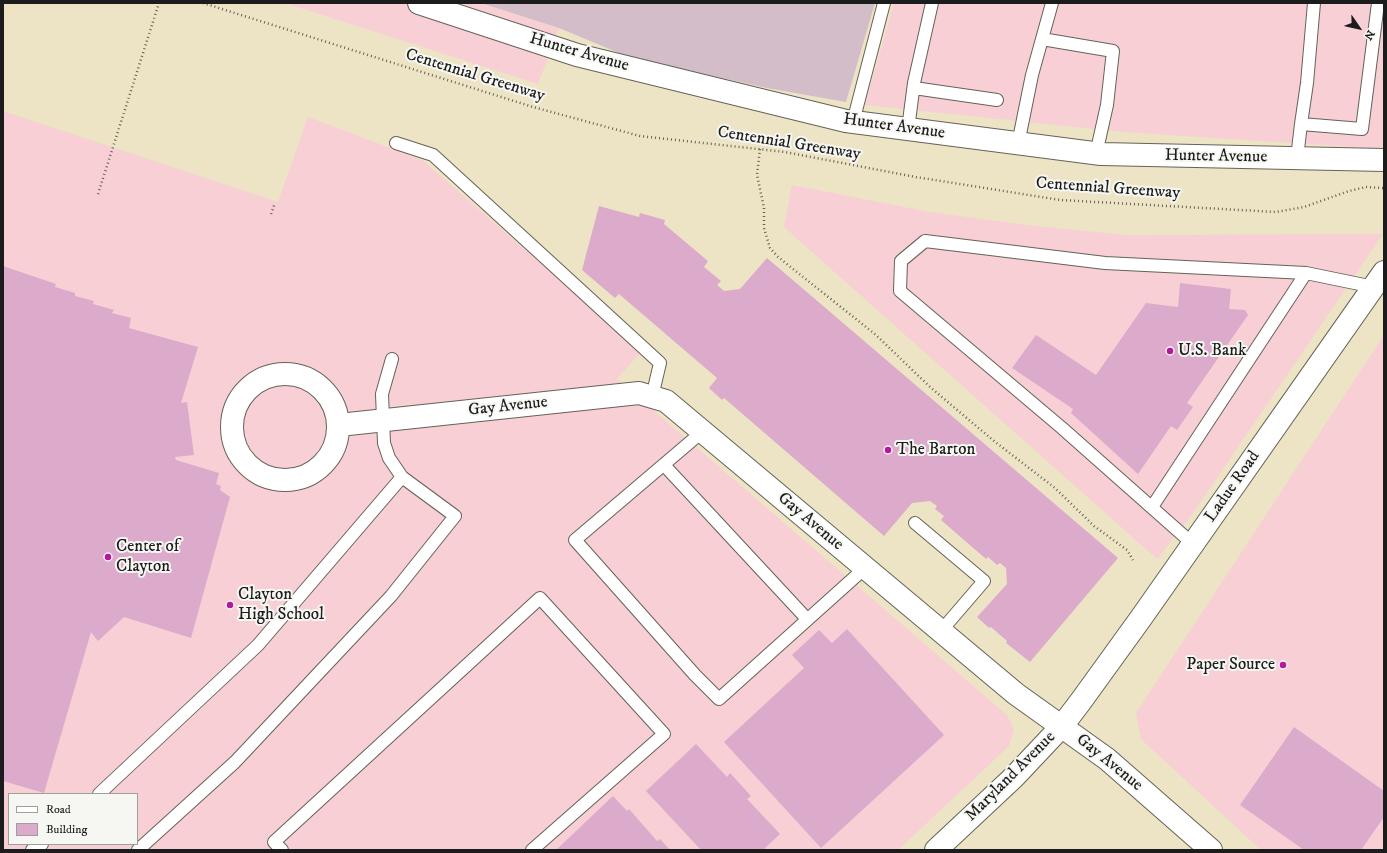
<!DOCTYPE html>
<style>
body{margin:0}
#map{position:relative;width:1387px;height:853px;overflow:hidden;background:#ede3c5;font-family:"IM FELL DW Pica",serif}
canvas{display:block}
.frame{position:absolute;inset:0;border:4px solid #1c1c1c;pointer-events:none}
.legend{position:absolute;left:8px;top:793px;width:130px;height:52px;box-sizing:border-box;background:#f6f6f2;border:1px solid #9f9f9c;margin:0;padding:5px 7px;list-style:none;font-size:12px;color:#1c1c1c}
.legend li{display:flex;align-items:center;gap:8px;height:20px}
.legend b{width:20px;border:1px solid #9f9f9c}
.north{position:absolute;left:1339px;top:8px;width:40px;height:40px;-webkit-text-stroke:3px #f6f6f2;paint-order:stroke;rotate:124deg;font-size:11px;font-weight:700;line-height:16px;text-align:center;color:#1c1c1c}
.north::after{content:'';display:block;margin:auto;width:14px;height:18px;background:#1c1c1c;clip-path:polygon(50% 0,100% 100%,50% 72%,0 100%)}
</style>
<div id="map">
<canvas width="1387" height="853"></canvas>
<div class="frame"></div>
<ul class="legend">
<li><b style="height:5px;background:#fff"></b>Road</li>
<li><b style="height:11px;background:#dcabcb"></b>Building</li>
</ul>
<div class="north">N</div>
</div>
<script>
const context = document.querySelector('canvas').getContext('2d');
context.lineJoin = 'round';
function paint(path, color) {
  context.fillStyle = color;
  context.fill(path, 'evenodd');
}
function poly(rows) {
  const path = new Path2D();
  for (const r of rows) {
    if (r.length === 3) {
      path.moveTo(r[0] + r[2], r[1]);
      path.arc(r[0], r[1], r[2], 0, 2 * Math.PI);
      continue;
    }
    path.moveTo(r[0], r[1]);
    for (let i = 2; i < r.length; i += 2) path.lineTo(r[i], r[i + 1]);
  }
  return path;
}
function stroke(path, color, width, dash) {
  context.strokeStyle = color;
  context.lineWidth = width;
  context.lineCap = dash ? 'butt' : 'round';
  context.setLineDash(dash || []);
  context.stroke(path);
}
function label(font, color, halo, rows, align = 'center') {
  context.font = font + ' "IM FELL DW Pica",serif';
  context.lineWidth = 4;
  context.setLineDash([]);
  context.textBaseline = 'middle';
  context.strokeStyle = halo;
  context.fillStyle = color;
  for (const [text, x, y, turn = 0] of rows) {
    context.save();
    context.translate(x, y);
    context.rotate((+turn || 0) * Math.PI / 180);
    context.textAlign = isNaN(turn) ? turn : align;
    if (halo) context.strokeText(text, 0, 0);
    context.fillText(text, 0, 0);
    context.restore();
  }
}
paint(poly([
 [285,3,481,3,559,28,538,84],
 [894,3,1384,3,1384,149,1124,132,865,105],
 [3,111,278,202,308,117,422,160,642,351,617,379,1007,715,1014,729,1009,746,898,850,3,850],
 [9,794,137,794,137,844,9,844],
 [792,185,929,212,1035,226,1126,235,1383,234,1191,516,1157,559,784,227],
 [1384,335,1384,850,1261,850,1141,739,1136,713]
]), '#f7cfd5');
paint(poly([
 [481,3,875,3,846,102,767,88,631,58,559,28]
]), '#d2bdc8');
paint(poly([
 [599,206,639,217,640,213,665,220,664,224,708,261,704,267,721,281,717,285,724,291,740,289,767,258,1118,558,1030,662,1006,643,1007,641,991,627,989,628,977,617,1007,584,1006,568,1000,563,997,565,988,557,986,559,941,520,944,516,935,509,937,506,930,501,912,503,884,536,724,398,722,400,709,388,717,378,619,294,615,298,582,270],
 [3,266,56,284,55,287,75,293,75,296,94,301,93,304,114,310,112,313,131,318,129,328,198,347,181,403,187,402,194,455,175,457,176,460,219,473,216,484,221,486,220,490,230,497,191,638,124,617,98,641,91,632,44,793,3,781],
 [1180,283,1231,289,1229,309,1245,310,1248,315,1187,403,1193,407,1177,430,1171,426,1138,474,1071,413,1073,409,1012,368,1036,335,1096,375,1146,303,1178,307],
 [847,629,944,735,821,848,724,742,804,668,792,655,819,630,832,643],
 [1294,727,1384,791,1384,817,1361,850,1304,850,1240,805],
 [696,744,727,777,730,773,751,796,747,799,780,834,763,850,701,850,646,791],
 [613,796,627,811,629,809,657,841,660,839,670,850,556,850]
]), '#dcabcb');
const lane = poly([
 [1042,39,1113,51,1107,105,1096,154],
 [914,88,997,100],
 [853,122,884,3],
 [1301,124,1307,83,1314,3],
 [908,129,914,83,932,3],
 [396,143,433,155,660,363,652,397],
 [1018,144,1032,75,1052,3],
 [1297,158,1301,124,1362,129,1378,3],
 [702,432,575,540,695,675,719,699,865,568],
 [664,465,807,619],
 [1152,507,1306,273],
 [915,523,984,581,941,631],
 [1193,544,1062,428,900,291,901,261,925,241,1105,263,1306,273,1374,287],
 [99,794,258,645,402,477],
 [32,850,42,844],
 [138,850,235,762,391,596,455,516,402,477,389,458,384,443,382,394,392,359],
 [282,850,274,842,540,598,664,734,532,850]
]);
const street = poly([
 [419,3,577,55,846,121,1101,154,1384,160],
 [285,427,53],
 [339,425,639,393,666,401,1016,694,1107,759,1211,850]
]);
const secondary = poly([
 [936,850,1014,777,1062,726,1081,701,1141,618,1384,272]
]);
stroke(lane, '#656257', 14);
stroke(street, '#656257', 24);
stroke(secondary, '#656257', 24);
stroke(poly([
 [203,3,533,107,640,136,785,152,916,177,1060,200,1276,212,1304,207,1349,191,1366,187,1384,188],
 [760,149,757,175,764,208,764,228,770,248,778,257,876,335,930,387,994,441,1055,488,1094,526,1127,550,1133,560],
 [98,194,159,3],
 [271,214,275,203]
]), '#656257', 2.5, [1, 3]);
stroke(lane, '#fff', 12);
stroke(street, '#fff', 22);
stroke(secondary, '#fff', 22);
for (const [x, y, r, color] of [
 [1170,351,4,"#b5179e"],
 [888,450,4,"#b5179e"],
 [108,557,4,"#b5179e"],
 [230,605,4,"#b5179e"],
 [1283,665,4,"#b5179e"]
]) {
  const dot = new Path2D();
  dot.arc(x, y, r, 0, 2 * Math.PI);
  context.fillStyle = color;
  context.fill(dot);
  stroke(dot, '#f6f6f2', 1.5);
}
label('17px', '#1c1c1c', '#f6f6f2', [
 ["Hunter Avenue",579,53,16],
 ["Centennial Greenway",475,76,17],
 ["Hunter Avenue",894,127,8],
 ["Centennial Greenway",789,144,9],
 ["Hunter Avenue",1216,157,1],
 ["Centennial Greenway",1108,189,4],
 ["Gay Avenue",508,407,-6],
 ["Ladue Road",1233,487,-55],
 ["Gay Avenue",810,522,40],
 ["Gay Avenue",1109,763,39],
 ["Maryland Avenue",1011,777,-45]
]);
label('17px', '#1c1c1c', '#f6f6f2', [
 ["U.S. Bank",1178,351],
 ["The Barton",896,450],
 ["Center of",116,547],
 ["Clayton",116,567],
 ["Clayton",238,595],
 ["High School",238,615],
 ["Paper Source",1275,665,"right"]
], 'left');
</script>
